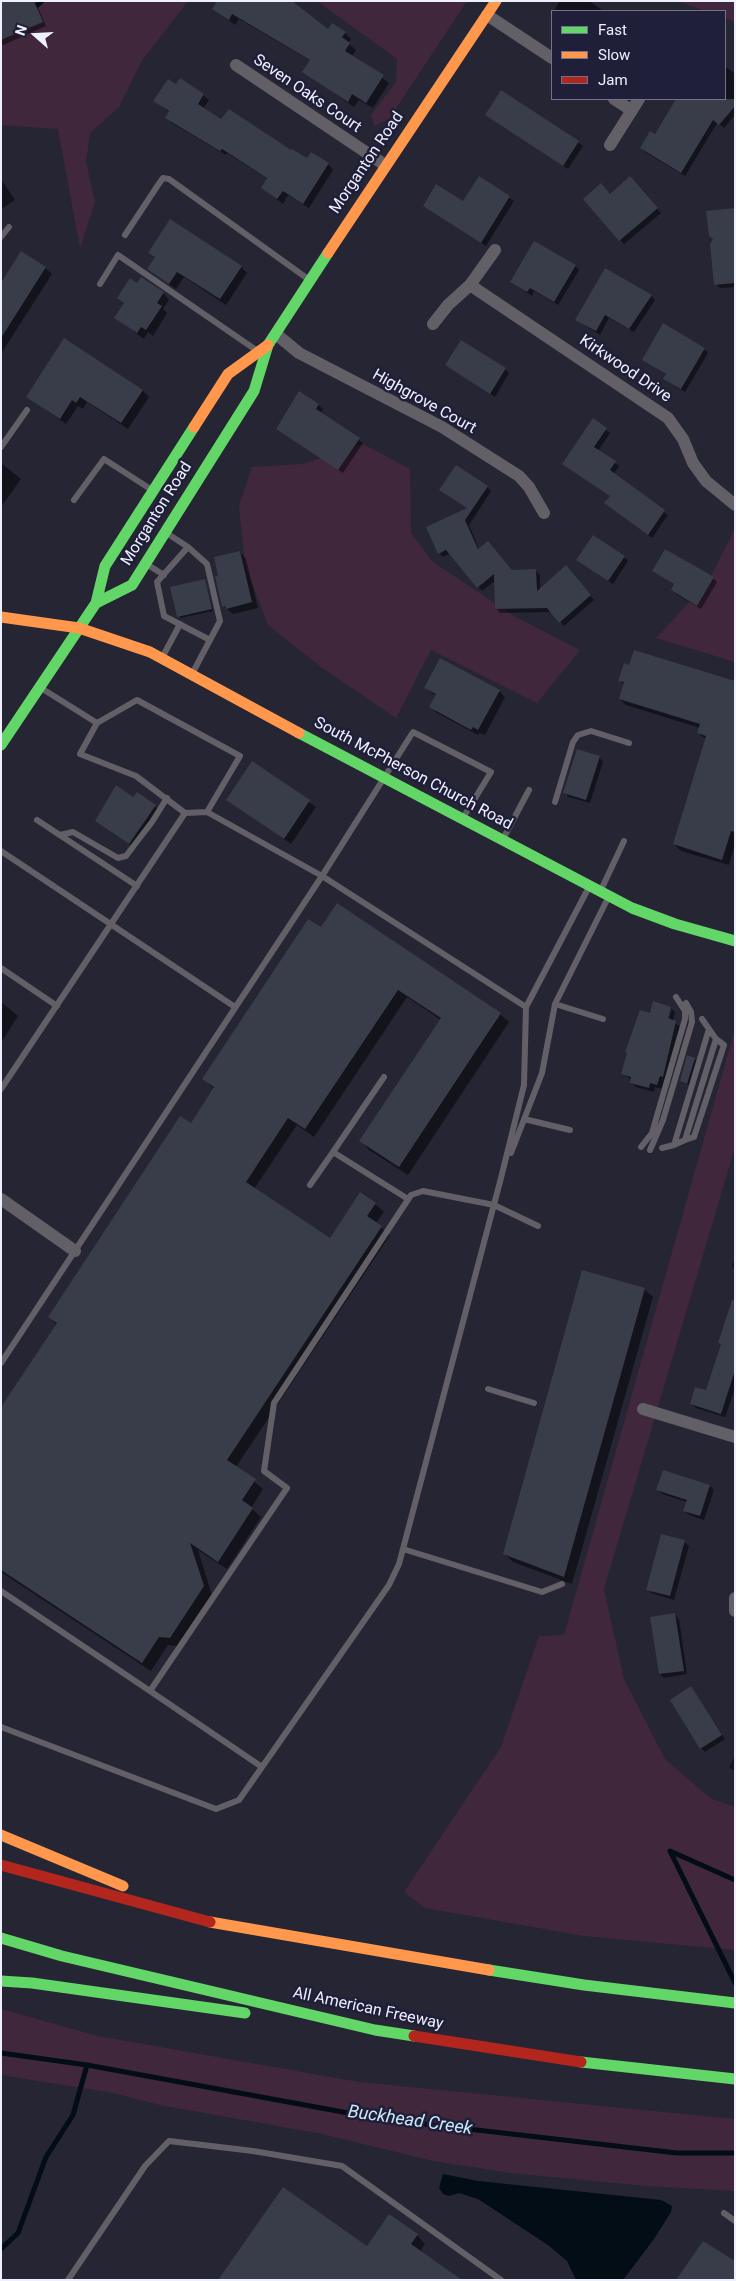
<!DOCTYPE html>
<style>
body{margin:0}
#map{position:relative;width:736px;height:2281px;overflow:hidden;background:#252534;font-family:Roboto,sans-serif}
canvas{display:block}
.frame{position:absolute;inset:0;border:2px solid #eff0ff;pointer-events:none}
.legend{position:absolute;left:551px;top:10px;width:175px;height:90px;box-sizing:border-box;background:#1f1f3a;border:1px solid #727389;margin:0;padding:6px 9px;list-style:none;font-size:15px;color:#eff0ff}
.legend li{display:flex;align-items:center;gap:10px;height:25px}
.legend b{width:25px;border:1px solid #727389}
.north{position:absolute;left:10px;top:10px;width:50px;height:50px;-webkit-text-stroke:4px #1f1f3a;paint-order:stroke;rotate:289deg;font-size:14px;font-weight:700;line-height:20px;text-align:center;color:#eff0ff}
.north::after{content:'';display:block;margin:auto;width:18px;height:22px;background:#eff0ff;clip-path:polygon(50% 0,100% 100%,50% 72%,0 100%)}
</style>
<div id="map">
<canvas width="736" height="2281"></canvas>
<div class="frame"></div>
<ul class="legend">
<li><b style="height:6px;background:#63d668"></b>Fast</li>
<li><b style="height:6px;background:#ff974d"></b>Slow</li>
<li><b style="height:6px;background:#b3261e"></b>Jam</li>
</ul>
<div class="north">N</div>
</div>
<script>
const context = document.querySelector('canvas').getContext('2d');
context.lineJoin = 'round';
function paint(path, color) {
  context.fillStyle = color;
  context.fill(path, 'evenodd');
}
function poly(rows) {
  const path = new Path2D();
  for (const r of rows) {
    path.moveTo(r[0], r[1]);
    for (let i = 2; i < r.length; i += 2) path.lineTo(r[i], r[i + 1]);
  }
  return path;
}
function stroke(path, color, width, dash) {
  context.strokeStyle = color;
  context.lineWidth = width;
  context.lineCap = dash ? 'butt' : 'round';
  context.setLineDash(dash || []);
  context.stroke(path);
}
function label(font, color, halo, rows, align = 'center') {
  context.font = font + ' Roboto,sans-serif';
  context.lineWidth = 5;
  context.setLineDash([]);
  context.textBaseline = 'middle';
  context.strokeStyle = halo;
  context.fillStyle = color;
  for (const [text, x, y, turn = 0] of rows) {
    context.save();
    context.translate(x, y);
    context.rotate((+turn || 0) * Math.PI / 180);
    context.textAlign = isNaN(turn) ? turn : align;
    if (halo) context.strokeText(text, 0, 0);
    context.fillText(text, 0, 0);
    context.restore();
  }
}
paint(poly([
 [1,1,188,1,141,62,119,107,90,133,86,162,95,202,80,248,58,129,1,125],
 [317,1,467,1,389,119,374,126,371,115,396,82,397,59],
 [677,1,735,1,735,22,725,18,725,11,705,11],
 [363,444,410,469,411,533,433,562,514,616,580,650,537,703,431,650,396,718,321,667,268,625,245,565,239,506,252,467,303,464],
 [735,528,735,662,656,638,708,582],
 [735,1029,735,1147,604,1589,624,1679,665,1759,710,1798,735,1807,735,1950,584,1936,425,1908,404,1892,501,1747,539,1636,564,1635],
 [1,2009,98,2036,359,2082,735,2119,735,2191,646,2186,511,2173,433,2161,322,2134,160,2105,113,2093,1,2075]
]), '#41273c');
paint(poly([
 [443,2174,478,2181,661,2200,672,2206,671,2212,654,2239,623,2280,576,2280,567,2261,548,2245,478,2199,459,2193,449,2196,443,2194,439,2188]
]), '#030d16');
paint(poly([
 [1,1,35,1,46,26,1,46],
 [290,1,329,30,345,33,351,39,348,43,356,50,352,56,389,83,373,108,359,100,354,107,304,72,311,61,239,19,235,25,214,9],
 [559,1,589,1,604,11,554,11],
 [725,66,735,74,735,115,724,128,717,123,685,176,645,152,641,148,655,135,677,99,725,99],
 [176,86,203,95,209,100,203,109,222,121,308,160,328,164,333,170,309,208,288,195,283,204,262,188,268,179,227,153,226,155,172,123,166,118,170,113,155,101],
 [501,92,583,146,568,169,486,115],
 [479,178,514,201,486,246,424,206,464,203],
 [1,179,15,200,1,209],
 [634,182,661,213,624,244,620,240,610,195],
 [735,209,735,287,720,288,716,284],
 [150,252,241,267,247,273,226,305,184,277,176,289,148,269,155,258],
 [575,266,579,270,558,305,534,291,532,296,511,282],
 [45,268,52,274,1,354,1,285],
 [137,285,163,293,169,300,163,309,167,313,153,336,148,332,144,339,116,318,125,304,118,298],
 [651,296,655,300,634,332,609,318,600,335,577,320],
 [704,349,708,353,685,392,669,382,665,378,667,375,643,359],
 [447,365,505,369,509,373,495,397],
 [142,390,149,397,128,429,87,402,83,409,78,406,66,424,28,397],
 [318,405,323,409,320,413,363,443,343,473,278,429],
 [593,420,610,433,598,451,619,466,613,475,668,515,652,538,610,507,606,503,611,496,568,467],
 [1,463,21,479,1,507],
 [487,487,491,491,469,525,479,549,488,542,513,571,536,571,540,575,540,589,570,571,594,600,564,626,552,612,500,613,496,609,496,580,482,591,451,553,443,557,439,553,468,509],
 [240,552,246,559,258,608,233,614,223,606,220,577],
 [624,557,628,561,613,584,582,564],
 [654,571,713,578,717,582,701,609,676,594,672,590,675,585],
 [205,580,213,611,180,618,171,588],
 [620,680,735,682,735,845,729,865,681,851,674,844,707,740,698,733,700,728,626,705,620,699,624,685],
 [425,688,499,691,505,697,485,735,479,733,478,735,437,713,431,707,436,696],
 [599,757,603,762,590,803,569,797,565,793],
 [253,763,316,807,291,844,228,800],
 [137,793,162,812,136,849,96,821,133,799],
 [321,929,500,1014,509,1022,408,1175,369,1150,361,1141,441,1020,407,997,314,1137,297,1125,254,1189,330,1240,375,1204,384,1212,376,1223,390,1235,236,1467,263,1489,251,1508,261,1517,227,1569,198,1550,212,1595,178,1646,168,1645,151,1671,1,1572,1,1406,3,1407,57,1325,49,1317,191,1124,214,1089,204,1079],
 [1,1002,18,1016,1,1043],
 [671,1008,675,1012,673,1021,680,1027,662,1089,655,1087,654,1092,636,1087,631,1082,632,1080,623,1074,651,1015],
 [669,1009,672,1009,667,1025,665,1024],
 [694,1059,696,1061,689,1085,683,1083,681,1081],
 [735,1258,735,1269,732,1266],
 [644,1289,653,1297,572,1584,513,1562,504,1553],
 [735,1297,735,1389,725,1417,696,1408,691,1404,707,1392,722,1345,720,1342],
 [710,1486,714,1490,704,1520,689,1515,684,1511,687,1502,662,1494,658,1490],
 [684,1542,689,1546,674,1600,651,1593,647,1589],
 [675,1615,679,1619,687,1674,664,1678,660,1674],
 [691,1688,725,1739,705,1752,701,1748],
 [735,1756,735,1772,729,1767],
 [417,2235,425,2244,420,2252,367,2248]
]), '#0007');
stroke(poly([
 [33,9,42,1],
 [735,1880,670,1851,735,1983],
 [1,2053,87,2065,381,2119,677,2153,735,2153],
 [1,2249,18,2233,46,2157,73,2115,87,2065]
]), '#030d16', 5);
paint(poly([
 [1,1,34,1,43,22,1,40],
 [213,1,292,1,328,29,332,23,346,32,342,37,350,43,345,51,384,75,366,103,352,94,348,102,302,72,310,60,232,14,229,20,212,9,216,3],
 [180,78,204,94,198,104,221,119,229,109,291,150,292,149,307,158,311,152,329,163,303,204,283,191,277,199,261,188,267,178,222,149,220,151,165,118,169,111,153,101,168,79,176,84],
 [501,90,579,141,563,166,485,115],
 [676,99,735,99,735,106,719,125,713,120,681,173,640,148,650,131,655,134],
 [479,176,510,196,481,243,423,206,436,184,463,201],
 [630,176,658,208,619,241,583,199,601,183,610,194],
 [735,208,735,283,714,285,710,244,713,239,709,236,706,211],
 [170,219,242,266,220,299,177,272,169,284,147,269,155,257,148,253],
 [534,241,576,265,554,302,530,288,527,292,510,282],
 [21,251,46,267,1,338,1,283],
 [605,268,652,295,629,329,605,315,596,331,575,320],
 [141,277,164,292,157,303,162,306,146,330,141,327,137,333,114,318,124,303,117,298,130,278,137,283],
 [663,323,705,348,681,389,663,379,666,374,642,360],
 [64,338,143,390,121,423,80,397,76,403,72,400,60,419,26,397],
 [461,340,506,368,490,394,445,365],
 [299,391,319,404,316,409,360,438,338,470,276,429],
 [593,418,607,428,594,447,616,461,610,470,665,510,648,535,604,503,610,496,562,464],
 [456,465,488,486,465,520,478,549,488,541,512,570,536,569,537,591,566,565,591,595,559,623,547,608,495,609,494,574,477,588,446,550,438,554,426,527,467,508,439,490],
 [593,535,625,556,608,581,576,560],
 [665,549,714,577,697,606,671,590,674,584,652,571],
 [240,551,252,602,226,609,225,606,222,607,215,576,218,576,214,557],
 [205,579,212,609,177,617,170,587],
 [634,650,735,681,735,832,731,831,722,860,673,844,706,736,697,733,700,724,619,699,624,682,618,681,624,663,629,665],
 [440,658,500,690,478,730,473,727,471,730,429,707,436,694,424,688],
 [577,749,600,756,586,800,563,793],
 [252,761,310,800,284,839,226,800],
 [116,785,133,797,137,792,156,805,129,844,95,821],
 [337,903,501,1013,399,1167,359,1141,441,1018,398,990,305,1129,288,1118,246,1182,330,1238,360,1192,376,1203,367,1216,382,1226,227,1460,256,1479,242,1500,253,1508,218,1562,190,1543,204,1586,170,1638,159,1637,142,1663,1,1570,1,1407,57,1323,48,1317,180,1116,191,1123,214,1087,202,1079,308,919,321,927],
 [653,1001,671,1007,668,1018,676,1021,663,1077,660,1076,657,1085,650,1083,649,1088,630,1083,631,1077,621,1074,627,1053,625,1052,640,1010,650,1013],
 [687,1055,695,1058,687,1084,680,1081],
 [582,1270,645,1288,564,1577,503,1554],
 [732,1300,735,1300,735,1370,721,1414,690,1404,695,1387,706,1390,721,1344,718,1343],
 [663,1470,710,1485,700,1516,683,1511,687,1500,656,1490],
 [661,1534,685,1540,670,1596,646,1590],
 [675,1613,684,1671,659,1674,650,1617],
 [691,1686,722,1735,700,1749,670,1700],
 [283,2187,367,2246,389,2214,418,2234,411,2244,462,2280,218,2280],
 [703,2241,735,2261,735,2280,676,2280]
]), '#393c49');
stroke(poly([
 [125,235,158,185,163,178,169,179,308,279],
 [1,237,9,227],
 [100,284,118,255,256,350],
 [1,447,27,410],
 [74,500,104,459,152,490],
 [168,534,188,547],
 [188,547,207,564,220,621,210,640,164,616,157,582,188,547],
 [148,565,164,575],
 [163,656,180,624],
 [192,674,210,640],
 [41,688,97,723],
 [555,802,573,742,578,735,591,731,629,743],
 [185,813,136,776,80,754,97,723,137,700,240,756,207,812],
 [37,820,137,886],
 [60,835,73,832,118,858,126,856,152,822,167,798],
 [503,839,529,790],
 [1,851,235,1007],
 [601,890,624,841],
 [1,968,57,1006],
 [555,1004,603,1019],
 [384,1077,333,1152,408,1199],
 [1,1089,185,813,207,812,322,876,526,1007],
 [524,1119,570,1130],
 [685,1140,694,1137,724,1045,716,1039],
 [674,1145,685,1140,716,1039,709,1029],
 [641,1147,652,1133,685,1019,685,1011,676,997],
 [662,1148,674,1145,709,1029,702,1019],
 [650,1150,663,1120,692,1022,691,1012,686,1003],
 [511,1153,542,1073,555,1004,608,898],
 [310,1185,333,1152],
 [1,1363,322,876,413,732,491,772,463,818],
 [488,1389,534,1403],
 [403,1549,542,1592,562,1584],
 [1,1591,150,1691,287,1488,264,1471,274,1403,411,1195,423,1191,494,1205,538,1226],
 [150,1691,262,1767],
 [1,1727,216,1809,239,1800,389,1585,399,1564,501,1178,524,1085,526,1007,589,887],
 [724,2213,735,2221],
 [68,2280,145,2166,169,2141,253,2151,342,2166,501,2280]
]), '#626066', 6);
stroke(poly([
 [487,15,552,58],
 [236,65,385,165],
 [614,99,631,110],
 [610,145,639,99],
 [470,285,668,418,683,439,693,463,706,481,735,505],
 [433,324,448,305,470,285,495,250],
 [276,334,299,353,442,427,519,476,529,487,544,513],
 [1,1199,75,1251],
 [643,1409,735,1437],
 [735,1598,735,1611]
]), '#626066', 12);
stroke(poly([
 [96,603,132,585,254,391,268,345,328,253],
 [299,733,632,908,675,924,735,941],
 [1,745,96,603,105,566,194,427],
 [1,1938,62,1956,375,2030,414,2036],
 [489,1970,584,1985,735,2003],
 [1,1981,32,1983,245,2013],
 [581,2062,735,2079]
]), '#63d668', 11);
stroke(poly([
 [328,253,496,1],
 [194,427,228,374,268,345],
 [1,617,79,628,150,652,299,733],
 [1,1835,123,1886],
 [210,1922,489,1970]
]), '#ff974d', 11);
stroke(poly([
 [1,1865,210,1922],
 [414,2036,581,2062]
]), '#b3261e', 11);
label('16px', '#eff0ff', '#1f1f3a', [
 ["Seven Oaks Court",307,94,34],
 ["Morganton Road",367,163,-56],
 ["Kirkwood Drive",625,369,34],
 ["Highgrove Court",424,402,29],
 ["Morganton Road",157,514,-58],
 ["South McPherson Church Road",413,774,28],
 ["All American Freeway",368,2009,12]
]);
label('italic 18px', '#cceaf7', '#1f1f3a', [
 ["Buckhead Creek",410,2121,8]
]);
</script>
